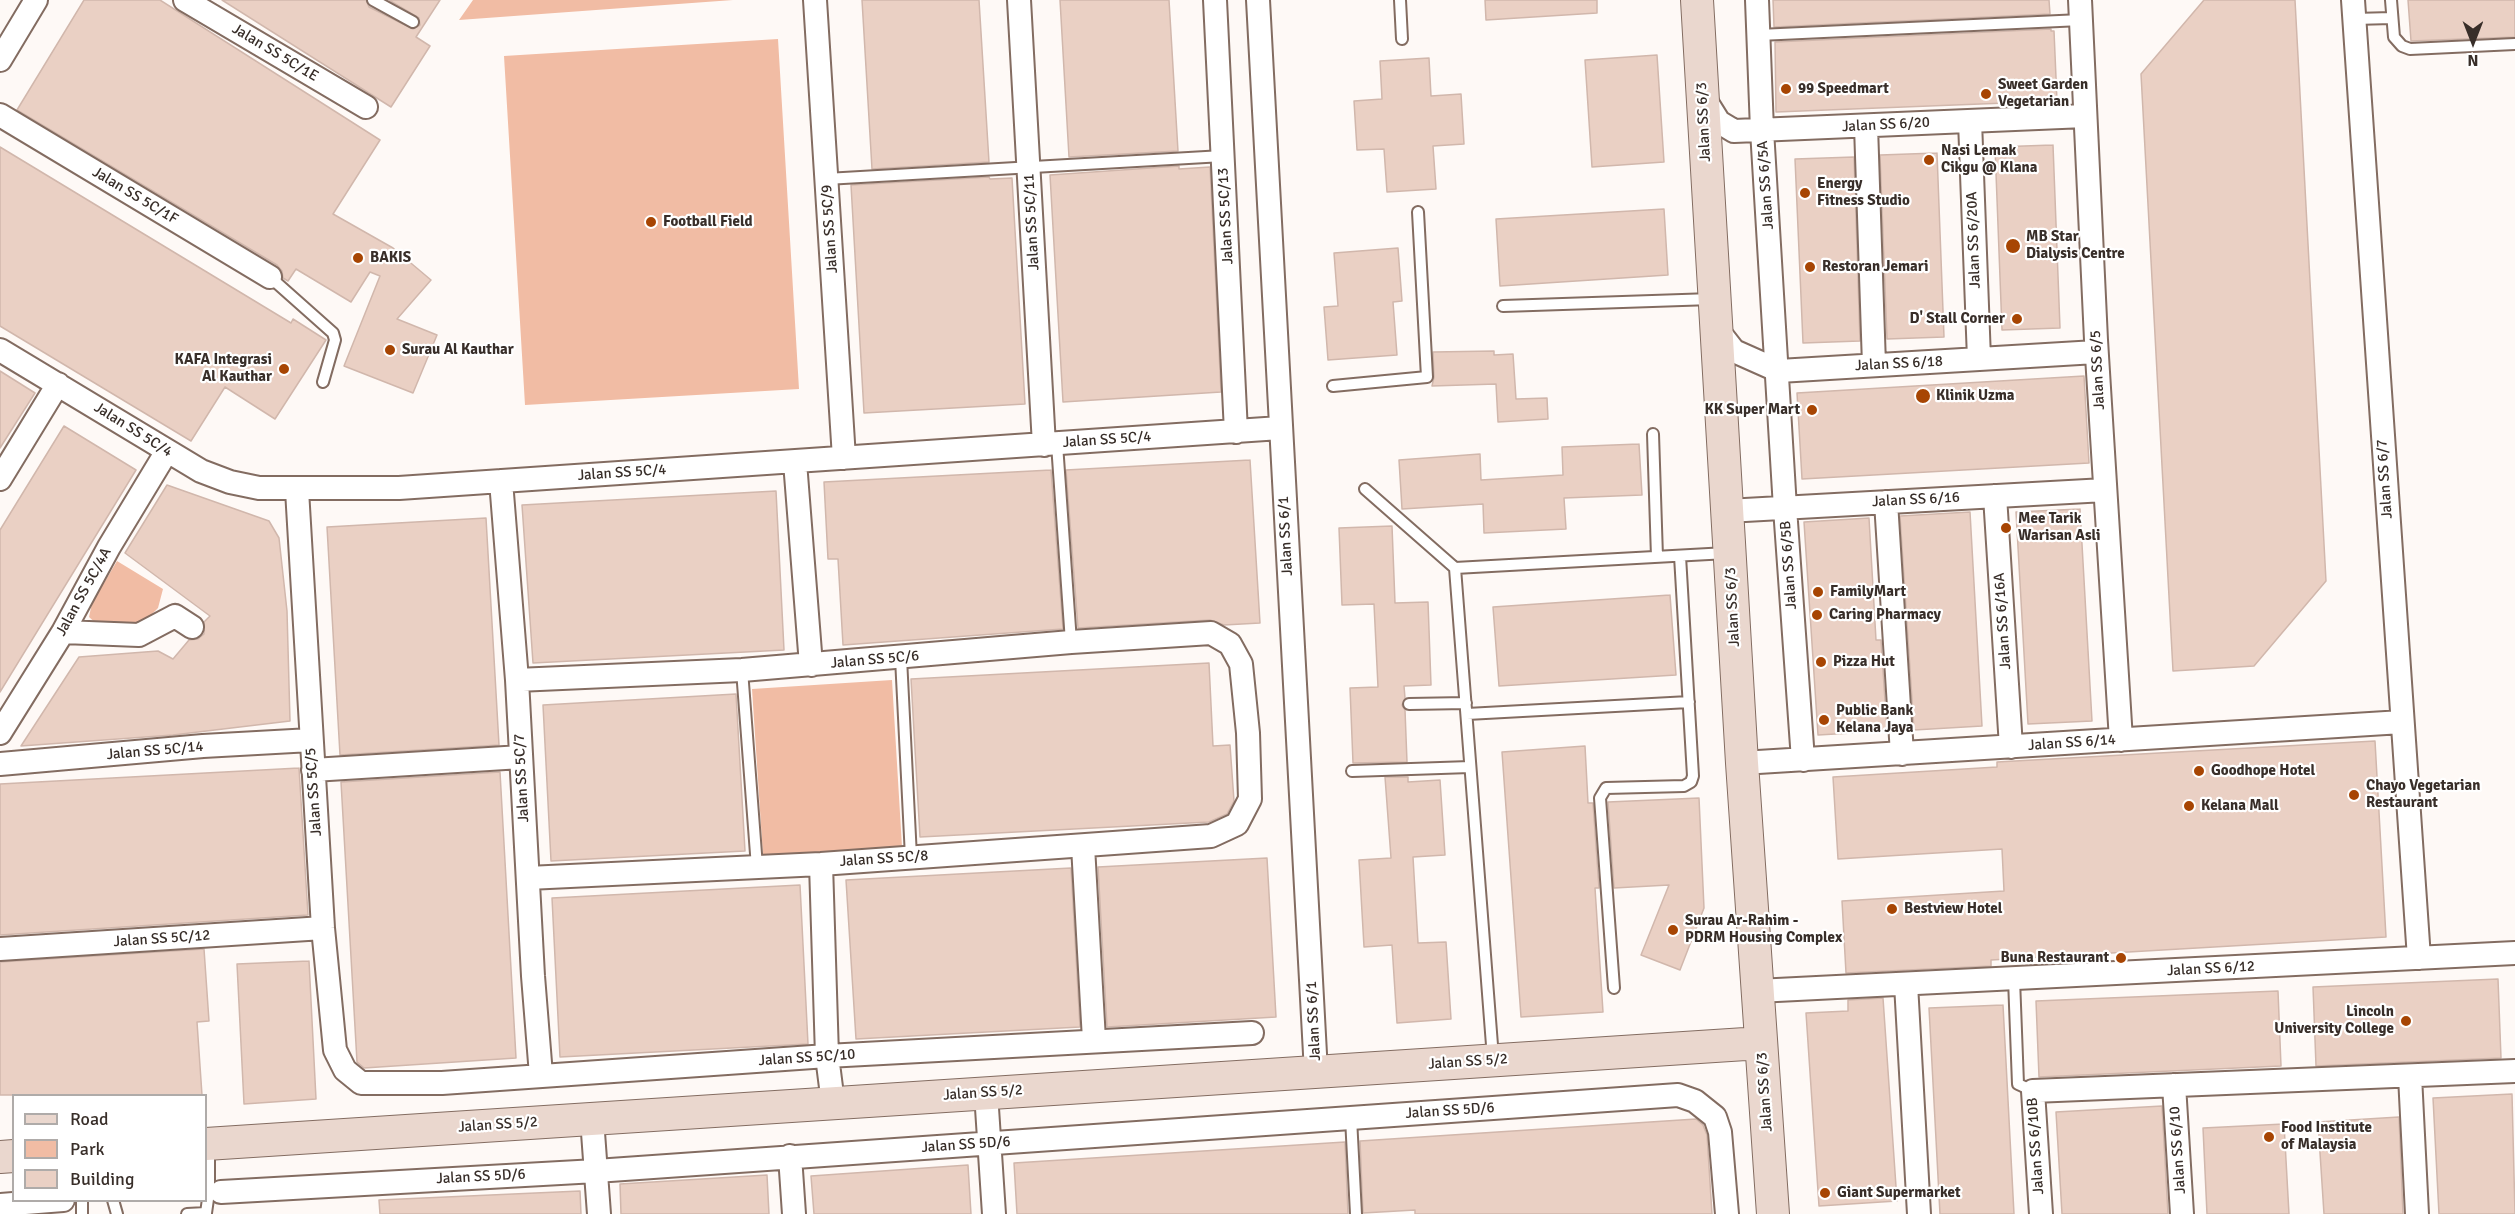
<!DOCTYPE html>
<style>
body{margin:0}
#map{position:relative;width:2515px;height:1214px;overflow:hidden;background:#fef9f6;font-family:Signika,sans-serif}
canvas{display:block}
.legend{position:absolute;left:12px;top:1094px;width:195px;height:108px;box-sizing:border-box;background:#fff;border:2px solid #afaba9;margin:0;padding:8px 10px;list-style:none;font-size:18px;color:#382e29}
.legend li{display:flex;align-items:center;gap:12px;height:30px}
.legend b{width:30px;border:2px solid #afaba9}
.north{position:absolute;left:2443px;top:12px;width:60px;height:60px;-webkit-text-stroke:4px #fff;paint-order:stroke;rotate:180deg;font-size:16px;font-weight:700;line-height:24px;text-align:center;color:#382e29}
.north::after{content:'';display:block;margin:auto;width:21px;height:27px;background:#382e29;clip-path:polygon(50% 0,100% 100%,50% 72%,0 100%)}
</style>
<div id="map">
<canvas width="2515" height="1214"></canvas>
<ul class="legend">
<li><b style="height:8px;background:#ead7ce"></b>Road</li>
<li><b style="height:16px;background:#f1bca4"></b>Park</li>
<li><b style="height:16px;background:#ead0c4"></b>Building</li>
</ul>
<div class="north">N</div>
</div>
<script>
const context = document.querySelector('canvas').getContext('2d');
context.lineJoin = 'round';
function paint(path, color) {
  context.fillStyle = color;
  context.fill(path, 'evenodd');
}
function poly(rows) {
  const path = new Path2D();
  for (const r of rows) {
    path.moveTo(r[0], r[1]);
    for (let i = 2; i < r.length; i += 2) path.lineTo(r[i], r[i + 1]);
  }
  return path;
}
function stroke(path, color, width, dash) {
  context.strokeStyle = color;
  context.lineWidth = width;
  context.lineCap = dash ? 'butt' : 'round';
  context.setLineDash(dash || []);
  context.stroke(path);
}
function label(font, color, halo, rows, align = 'center') {
  context.font = font + ' Signika,sans-serif';
  context.lineWidth = 4.5;
  context.setLineDash([]);
  context.textBaseline = 'middle';
  context.strokeStyle = halo;
  context.fillStyle = color;
  for (const [text, x, y, turn = 0] of rows) {
    context.save();
    context.translate(x, y);
    context.rotate((+turn || 0) * Math.PI / 180);
    context.textAlign = isNaN(turn) ? turn : align;
    if (halo) context.strokeText(text, 0, 0);
    context.fillText(text, 0, 0);
    context.restore();
  }
}
paint(poly([
 [473,0,733,0,459,20],
 [778,39,799,389,525,405,504,56],
 [117,561,163,589,158,608,143,623,124,627,100,627,89,617,92,603],
 [892,680,902,847,763,856,752,689]
]), '#f1bca4');
const building = poly([
 [84,0,160,0,380,140,333,214,393,248,431,280,397,319,437,335,413,393,344,366,380,276,370,272,351,302,296,269,288,281,283,278,282,271,277,265,17,110,84,0],
 [222,0,366,0,369,7,413,29,420,25,419,18,389,0,440,0,416,37,430,46,391,107,222,0],
 [862,0,979,0,989,162,872,169,862,0],
 [1060,0,1169,0,1178,151,1069,157,1060,0],
 [1485,0,1597,0,1597,13,1486,20,1485,0],
 [1773,0,2049,0,2050,14,1774,27,1773,0],
 [2204,0,2295,0,2326,581,2254,666,2173,671,2141,74,2204,0],
 [2408,0,2515,0,2515,37,2411,41,2408,0],
 [2051,29,2051,31,2054,31,2057,101,1776,112,1775,42,2051,29],
 [1657,55,1664,162,1592,167,1585,60,1657,55],
 [1429,58,1431,96,1461,94,1464,144,1433,146,1436,189,1387,192,1384,149,1357,150,1354,101,1382,99,1380,61,1429,58],
 [2053,145,2060,328,2002,330,1995,147,2053,145],
 [0,147,291,323,293,319,326,340,275,419,225,387,191,441,0,326,0,147],
 [1937,153,1944,337,1887,339,1880,155,1937,153],
 [1854,157,1860,341,1803,343,1795,159,1854,157],
 [1179,166,1179,169,1210,167,1221,392,1063,402,1050,175,1179,166],
 [989,177,990,179,1012,178,1025,404,864,413,851,185,989,177],
 [1664,209,1668,275,1500,286,1496,219,1664,209],
 [1398,248,1402,301,1393,302,1397,355,1328,360,1324,307,1338,306,1334,253,1398,248],
 [1494,351,1494,355,1513,354,1516,399,1547,398,1548,419,1498,422,1496,384,1432,386,1434,377,1433,352,1494,351],
 [0,371,35,393,0,448,0,371],
 [2084,376,2089,463,1802,479,1797,393,2084,376],
 [64,426,136,470,0,692,0,530,64,426],
 [1639,444,1642,495,1564,498,1566,529,1484,533,1483,504,1402,509,1399,460,1480,454,1481,480,1563,475,1562,447,1639,444],
 [1250,460,1260,623,1224,625,1210,620,1078,628,1066,470,1250,460],
 [1051,470,1063,629,843,645,838,559,828,559,824,482,1051,470],
 [167,485,269,521,279,538,287,611,290,721,173,735,21,746,79,657,158,651,173,659,189,640,198,639,204,634,204,622,210,616,125,553,167,485],
 [776,491,784,650,533,663,522,505,776,491],
 [2080,509,2092,721,2028,724,2016,512,2080,509],
 [1970,512,1982,726,1914,730,1900,516,1970,512],
 [486,518,499,745,340,755,327,527,486,518],
 [1869,518,1876,640,1881,640,1887,731,1818,735,1804,522,1869,518],
 [1392,526,1395,603,1428,602,1431,685,1404,686,1405,698,1402,705,1405,710,1407,762,1353,763,1350,688,1378,687,1374,604,1342,605,1339,528,1392,526],
 [1670,595,1676,675,1499,686,1493,607,1670,595],
 [1209,663,1213,746,1230,745,1234,801,1227,814,1209,822,920,837,911,679,1209,663],
 [736,694,745,851,551,861,543,705,736,694],
 [2375,741,2386,937,1991,960,1991,966,1846,973,1842,901,2004,891,2002,849,1838,859,1833,777,1997,767,1997,762,2375,741],
 [1585,746,1588,803,1593,803,1599,888,1595,888,1603,1012,1521,1017,1502,752,1585,746],
 [299,768,308,915,0,935,0,784,299,768],
 [500,772,516,1058,364,1068,357,1062,341,782,500,772],
 [1385,777,1408,777,1408,782,1440,780,1445,855,1413,857,1418,943,1446,942,1451,1019,1397,1023,1392,945,1364,947,1359,860,1391,858,1385,777],
 [1699,798,1704,908,1680,970,1641,955,1669,885,1614,888,1608,802,1699,798],
 [1267,858,1276,1017,1107,1027,1098,867,1267,858],
 [1071,868,1080,1027,856,1039,846,880,1071,868],
 [800,885,808,1044,560,1057,552,898,800,885],
 [204,949,209,1021,197,1022,202,1095,0,1095,0,962,204,949],
 [309,961,316,1099,244,1104,237,964,309,961],
 [2498,979,2501,1058,2316,1066,2313,987,2498,979],
 [2278,991,2281,1066,2039,1077,2036,1001,2278,991],
 [1883,998,1897,1201,1819,1206,1806,1013,1848,1011,1848,1000,1883,998],
 [2003,1005,2014,1214,1940,1214,1929,1008,2003,1005],
 [2512,1094,2515,1214,2439,1214,2433,1098,2512,1094],
 [2162,1106,2168,1214,2062,1214,2056,1112,2162,1106],
 [2399,1117,2403,1214,2324,1214,2318,1122,2399,1117],
 [1696,1119,1703,1125,1707,1135,1712,1214,1415,1214,1415,1210,1363,1213,1360,1141,1696,1119],
 [2284,1124,2289,1214,2207,1214,2203,1128,2284,1124],
 [1345,1142,1348,1214,1017,1214,1014,1163,1345,1142],
 [968,1165,971,1214,814,1214,811,1176,968,1165],
 [767,1175,769,1214,621,1214,620,1184,767,1175],
 [580,1191,581,1214,380,1214,379,1200,580,1191]
]);
paint(building, '#ead0c4');
stroke(building, '#d1b7ac', 1.5);
const lane = poly([
 [373,0,413,22],
 [1400,0,1402,39],
 [2391,0,2394,37,2402,46,2410,49,2515,44],
 [2354,19,2392,18],
 [1759,35,2081,20],
 [826,179,1223,156],
 [270,277,333,333,335,340,323,382],
 [1503,306,1712,299],
 [1333,386,1427,377,1418,212],
 [1653,434,1657,557],
 [1057,444,1071,642],
 [1365,489,1455,568,1493,1058],
 [1455,568,1727,553],
 [901,658,911,857],
 [742,670,757,867],
 [1409,704,1466,703],
 [1467,714,1689,702],
 [1352,771,1470,767],
 [2014,979,2018,1084,2033,1091],
 [1614,988,1600,798,1606,788,1684,786,1691,782,1693,776,1680,556],
 [1351,1118,1356,1214],
 [82,1200,82,1214],
 [113,1200,117,1214],
 [187,1214,206,1213,209,1192,209,1147]
]);
const street = poly([
 [185,0,366,107],
 [815,0,844,458],
 [1019,0,1044,445],
 [1215,0,1236,432],
 [1258,0,1316,1072],
 [1757,0,1762,130,1785,508,1803,760],
 [2080,0,2096,340,2121,740],
 [2353,0,2419,958],
 [0,60,36,0],
 [1704,98,1719,122,1734,131,2085,116],
 [0,115,270,277],
 [1970,121,1979,359],
 [1866,126,1874,365],
 [1716,328,1734,351,1779,371,2096,352],
 [0,350,201,471,230,482,259,488,399,488,1280,428],
 [795,462,811,665],
 [0,479,58,384],
 [501,481,517,680,533,976,541,1075],
 [297,490,323,928,335,1050,345,1070,361,1083,442,1083,827,1056,1252,1033],
 [1995,496,2011,747],
 [1886,502,1902,754],
 [1727,511,2105,490],
 [63,632,139,635,175,616,192,627],
 [517,680,742,670,1071,642,1211,633,1230,644,1241,664,1248,733,1250,799,1237,824,1211,836,821,864,528,878],
 [0,733,63,632,109,547,167,451],
 [1742,763,2402,722],
 [0,764,203,746,311,740],
 [313,770,521,757],
 [1083,846,1094,1040],
 [821,864,827,1056,833,1103],
 [0,949,323,928],
 [1906,984,1919,1214],
 [1757,991,2515,953],
 [2410,1076,2417,1214],
 [2174,1085,2182,1214],
 [986,1093,994,1214],
 [592,1119,599,1214],
 [790,1156,794,1214],
 [221,1192,596,1171,1678,1095,1695,1101,1715,1117,1720,1132,1727,1214],
 [0,1205,63,1200],
 [2041,1214,2033,1091,2515,1071]
]);
const secondary = poly([
 [1697,0,1742,763,1773,1214],
 [206,1144,1761,1043],
 [0,1157,14,1156]
]);
stroke(lane, '#836c61', 14);
stroke(street, '#836c61', 26);
stroke(secondary, '#836c61', 34);
stroke(lane, '#fff', 10);
stroke(street, '#fff', 22);
stroke(secondary, '#ead7ce', 32);
for (const [x, y, r, color] of [
 [1786,89,6,"#a74503"],
 [1986,94,6,"#a74503"],
 [1929,160,6,"#a74503"],
 [1805,193,6,"#a74503"],
 [651,222,6,"#a74503"],
 [2013,246,8,"#a74503"],
 [358,258,6,"#a74503"],
 [1810,267,6,"#a74503"],
 [2017,319,6,"#a74503"],
 [390,350,6,"#a74503"],
 [284,369,6,"#a74503"],
 [1923,396,8,"#a74503"],
 [1812,410,6,"#a74503"],
 [2006,528,6,"#a74503"],
 [1818,592,6,"#a74503"],
 [1817,615,6,"#a74503"],
 [1821,662,6,"#a74503"],
 [1824,720,6,"#a74503"],
 [2199,771,6,"#a74503"],
 [2354,795,6,"#a74503"],
 [2189,806,6,"#a74503"],
 [1892,909,6,"#a74503"],
 [1673,930,6,"#a74503"],
 [2121,958,6,"#a74503"],
 [2406,1021,6,"#a74503"],
 [2269,1137,6,"#a74503"],
 [1825,1193,6,"#a74503"]
]) {
  const dot = new Path2D();
  dot.arc(x, y, r, 0, 2 * Math.PI);
  context.fillStyle = color;
  context.fill(dot);
  stroke(dot, '#fff', 2);
}
label('15px', '#382e29', '#fff', [
 ["Jalan SS 5C/1E",275,53,31],
 ["Jalan SS 6/3",1704,122,-93],
 ["Jalan SS 6/20",1886,125,-3],
 ["Jalan SS 6/5A",1766,185,-94],
 ["Jalan SS 5C/1F",135,196,31],
 ["Jalan SS 5C/13",1226,216,-93],
 ["Jalan SS 5C/11",1032,222,-93],
 ["Jalan SS 5C/9",830,229,-94],
 ["Jalan SS 6/20A",1974,240,-92],
 ["Jalan SS 6/18",1899,364,-3],
 ["Jalan SS 6/5",2098,370,-93],
 ["Jalan SS 5C/4",133,430,32],
 ["Jalan SS 5C/4",1107,440,-4],
 ["Jalan SS 5C/4",622,473,-4],
 ["Jalan SS 6/7",2385,479,-94],
 ["Jalan SS 6/16",1916,500,-3],
 ["Jalan SS 6/1",1286,536,-93],
 ["Jalan SS 6/5B",1789,565,-94],
 ["Jalan SS 5C/4A",84,592,-61],
 ["Jalan SS 6/3",1733,607,-93],
 ["Jalan SS 6/16A",2003,621,-94],
 ["Jalan SS 5C/6",875,660,-5],
 ["Jalan SS 6/14",2072,743,-4],
 ["Jalan SS 5C/14",155,751,-5],
 ["Jalan SS 5C/7",522,778,-93],
 ["Jalan SS 5C/5",314,792,-94],
 ["Jalan SS 5C/8",884,859,-4],
 ["Jalan SS 5C/12",162,939,-4],
 ["Jalan SS 6/12",2211,969,-3],
 ["Jalan SS 6/1",1314,1021,-93],
 ["Jalan SS 5C/10",807,1058,-4],
 ["Jalan SS 5/2",1468,1062,-4],
 ["Jalan SS 6/3",1765,1092,-94],
 ["Jalan SS 5/2",983,1093,-4],
 ["Jalan SS 5D/6",1450,1111,-4],
 ["Jalan SS 5/2",498,1125,-4],
 ["Jalan SS 5D/6",966,1145,-4],
 ["Jalan SS 6/10B",2036,1146,-94],
 ["Jalan SS 6/10",2178,1150,-94],
 ["Jalan SS 5D/6",481,1177,-3]
]);
label('bold 15px', '#382e29', '#fff', [
 ["Sweet Garden",1998,85],
 ["Vegetarian",1998,102],
 ["99 Speedmart",1798,89],
 ["Nasi Lemak",1941,151],
 ["Cikgu @ Klana",1941,168],
 ["Energy",1817,184],
 ["Fitness Studio",1817,201],
 ["Football Field",663,222],
 ["MB Star",2026,237],
 ["Dialysis Centre",2026,254],
 ["BAKIS",370,258],
 ["Restoran Jemari",1822,267],
 ["D' Stall Corner",2005,319,"right"],
 ["Surau Al Kauthar",402,350],
 ["KAFA Integrasi",272,360,"right"],
 ["Al Kauthar",272,377,"right"],
 ["Klinik Uzma",1936,396],
 ["KK Super Mart",1800,410,"right"],
 ["Mee Tarik",2018,519],
 ["Warisan Asli",2018,536],
 ["FamilyMart",1830,592],
 ["Caring Pharmacy",1829,615],
 ["Pizza Hut",1833,662],
 ["Public Bank",1836,711],
 ["Kelana Jaya",1836,728],
 ["Goodhope Hotel",2211,771],
 ["Chayo Vegetarian",2366,786],
 ["Restaurant",2366,803],
 ["Kelana Mall",2201,806],
 ["Bestview Hotel",1904,909],
 ["Surau Ar-Rahim -",1685,921],
 ["PDRM Housing Complex",1685,938],
 ["Buna Restaurant",2109,958,"right"],
 ["Lincoln",2394,1012,"right"],
 ["University College",2394,1029,"right"],
 ["Food Institute",2281,1128],
 ["of Malaysia",2281,1145],
 ["Giant Supermarket",1837,1193]
], 'left');
</script>
